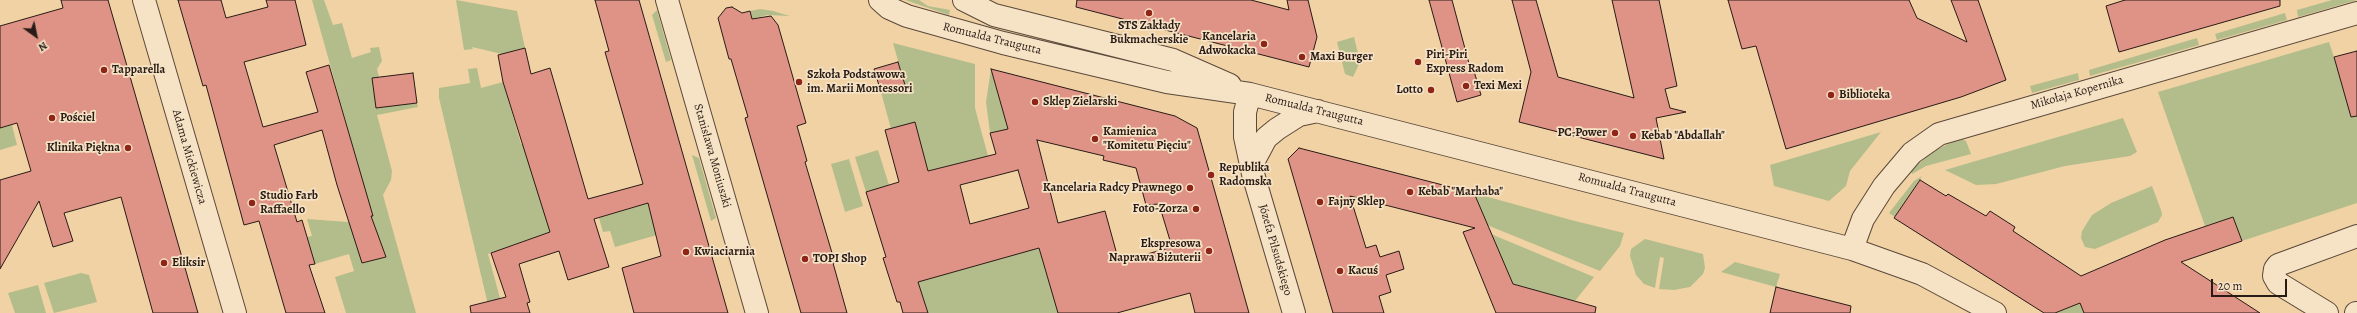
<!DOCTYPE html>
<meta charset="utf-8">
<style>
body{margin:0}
#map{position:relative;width:2357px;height:313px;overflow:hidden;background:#f1d2a4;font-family:Alegreya,serif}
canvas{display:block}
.north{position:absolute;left:16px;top:16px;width:40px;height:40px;-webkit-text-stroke:3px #f6e2c4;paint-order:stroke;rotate:147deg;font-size:11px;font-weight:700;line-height:16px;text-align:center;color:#281b16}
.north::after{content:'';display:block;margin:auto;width:14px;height:18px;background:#281b16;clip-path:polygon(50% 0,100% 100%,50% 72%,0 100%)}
.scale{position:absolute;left:2211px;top:279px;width:76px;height:18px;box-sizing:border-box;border:2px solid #281b16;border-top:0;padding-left:5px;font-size:12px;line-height:14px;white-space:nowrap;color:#281b16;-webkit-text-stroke:3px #f6e2c4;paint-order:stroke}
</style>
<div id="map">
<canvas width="2357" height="313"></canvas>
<div class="north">N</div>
<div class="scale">20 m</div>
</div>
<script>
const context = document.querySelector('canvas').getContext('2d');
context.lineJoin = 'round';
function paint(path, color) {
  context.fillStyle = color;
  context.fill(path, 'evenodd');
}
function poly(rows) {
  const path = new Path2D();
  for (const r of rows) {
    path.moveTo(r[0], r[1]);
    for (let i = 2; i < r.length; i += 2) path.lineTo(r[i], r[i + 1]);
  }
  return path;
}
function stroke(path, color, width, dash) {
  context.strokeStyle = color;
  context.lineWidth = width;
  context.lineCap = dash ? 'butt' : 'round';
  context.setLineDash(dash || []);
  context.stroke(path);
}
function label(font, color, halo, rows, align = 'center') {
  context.font = font + ' Alegreya,serif';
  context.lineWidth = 3.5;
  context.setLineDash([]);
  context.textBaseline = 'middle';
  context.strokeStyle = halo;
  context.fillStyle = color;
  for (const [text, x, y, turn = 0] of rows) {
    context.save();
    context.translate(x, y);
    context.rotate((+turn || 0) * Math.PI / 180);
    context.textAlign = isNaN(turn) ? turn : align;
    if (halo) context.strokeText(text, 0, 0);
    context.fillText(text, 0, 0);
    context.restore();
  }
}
paint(poly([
 [312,0,324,0,333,25,342,23,352,58,371,52,370,48,379,47,382,61,377,69,379,77,372,78,376,108,417,103,418,107,377,115,392,171,391,180,383,195,416,313,346,313,335,277,354,271,349,254,315,264,307,237,312,236,307,219,348,222,372,215],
 [359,251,386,257,363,263],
 [456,0,517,11,525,48,502,54,472,47,473,49,464,50],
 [905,0,919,0,928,6,950,10,949,15],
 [2332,0,2357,0,2298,17,2297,10],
 [760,9,773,11,790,16,767,15,752,19,750,11],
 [657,10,671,60,666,62,652,15],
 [2285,13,2287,20,2217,40,2215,34],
 [1354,37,1360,62,1353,77,1345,74,1337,42],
 [2197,38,2199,45,2090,76,2089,70],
 [2329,42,2334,57,2357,99,2357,203,2242,241,2233,217,2205,226,2158,92],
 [893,43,975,64,975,108,988,156,928,171,915,123,891,129,881,92,905,85],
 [477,68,481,88,503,82,521,144,523,144,553,231,488,254,504,313,490,313,439,98,439,88,470,83,468,69],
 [991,69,1008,129,990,133,986,102],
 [2078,73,2079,80,2032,93,2030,86],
 [2123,118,2137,152,2130,156,2065,166,1996,184,1976,185,1945,170],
 [12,125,17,145,0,150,0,128],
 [1881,132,1850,171,1846,186,1829,201,1774,186,1770,165],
 [1960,138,1966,141,1971,154,1926,166,1912,174,1911,171,1932,152],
 [878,150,889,185,866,192,855,157],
 [692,155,699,158,716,218,711,221],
 [849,159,863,206,845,212,831,164],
 [1922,176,1895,217,1889,213,1914,181],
 [2152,186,2161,210,2162,215,2158,222,2095,249,2085,247,2081,238,2082,231,2092,215,2111,203],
 [1474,193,1571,220,1624,233,1620,246,1600,271,1487,225],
 [648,203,657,235,615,247,610,231,603,232,599,218],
 [1491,234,1594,277,1575,301,1513,284],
 [1645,239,1703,254,1705,268,1703,274,1690,287,1674,290,1659,289,1664,258,1660,257,1655,288,1644,284,1636,275,1630,256,1631,249],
 [1039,248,1058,313,928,313,918,282],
 [1735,262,1780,274,1776,287,1721,272],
 [81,273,89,275,97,302,54,313,44,283],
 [38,285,46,313,15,313,8,293],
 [2080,303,2084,313,2055,313,2061,311]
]), '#b3bd8b');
const building = poly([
 [61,0,108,0,198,313,153,313,121,197,64,213,73,241,53,247,39,201,0,269,0,180,31,171,17,123,0,128,0,26,63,8,61,0],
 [178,0,221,0,226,18,268,7,266,0,295,0,306,45,244,62,263,127,318,112,306,72,329,65,373,216,371,216,386,257,362,263,337,185,322,130,274,145,297,222,302,220,315,264,309,265,325,313,286,313,259,221,244,225,206,85,203,86,178,0],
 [595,0,639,0,728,313,634,313,622,268,661,256,648,203,594,219,609,267,568,280,559,251,519,264,530,302,527,303,530,313,471,313,470,306,506,297,491,253,550,232,503,82,498,55,525,48,531,74,550,68,588,199,643,184,605,52,609,51,595,0],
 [1077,0,1251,0,1289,10,1287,0,1308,0,1317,37,1309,67,1076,7,1077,0],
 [1429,0,1452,0,1471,71,1474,71,1481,95,1457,102,1429,0],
 [1512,0,1536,0,1558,77,1634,98,1612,0,1659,0,1677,86,1665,89,1670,108,1686,112,1656,118,1664,159,1519,122,1531,72,1512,0],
 [1728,0,1909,0,1917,18,1967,42,1951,0,1978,0,2006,80,1961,97,1786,149,1756,46,1742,49,1728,0],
 [2125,0,2280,0,2280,6,2119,52,2106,6,2125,0],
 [732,7,742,13,750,11,752,19,771,16,778,25,806,123,797,126,807,161,805,162,835,263,833,263,847,313,801,313,745,118,748,117,731,59,729,59,718,18,726,8,732,7],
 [2357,51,2357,116,2351,117,2334,57,2357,51],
 [898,62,905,85,881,92,874,69,898,62],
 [991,69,1175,116,1197,128,1249,313,1195,313,1190,293,1117,313,1058,313,1039,248,918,282,928,313,903,313,900,302,897,302,883,258,886,257,866,192,899,182,885,130,915,122,928,171,996,154,990,133,1008,129,991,69],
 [1037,140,1104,156,1103,160,1136,168,1146,205,1159,204,1172,247,1119,262,1105,211,1058,223,1037,140],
 [1018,170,1029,208,970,224,960,185,1018,170],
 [413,73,417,103,376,108,372,78,413,73],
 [1299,148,1474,193,1513,284,1596,307,1595,313,1496,313,1463,232,1475,228,1350,196,1366,248,1376,245,1380,257,1399,251,1404,269,1386,275,1391,292,1379,296,1384,313,1333,313,1288,159,1299,148],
 [1920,180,1946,196,1948,194,1986,216,1990,211,2015,227,2013,231,2081,276,2165,240,2233,217,2242,241,2181,262,2260,313,2084,313,2080,303,2055,313,2044,313,1894,218,1920,180],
 [1776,287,1851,306,1850,313,1770,313,1776,287]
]);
paint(building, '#df9286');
stroke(building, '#281b16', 1);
const minor = poly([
 [144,0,235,313],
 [667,0,757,313],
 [880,0,889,8,907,16,1003,43,1167,82,1250,94,1852,249,1922,274,1995,313],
 [964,0,994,15,1173,60,1230,85],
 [1250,94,1245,112,1245,137,1253,174,1294,313],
 [1251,166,1266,138,1277,129,1299,115,1318,111],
 [1852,249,1863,219,1884,186,1912,153,1939,134,2357,13],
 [2327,313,2278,283,2274,276,2275,269,2278,265,2357,236],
 [2356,313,2357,313]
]);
stroke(minor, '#5a493a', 24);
stroke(minor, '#f6e2c4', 22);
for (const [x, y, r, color] of [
 [1149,13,4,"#8f2418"],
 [1264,44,4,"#8f2418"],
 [1302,57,4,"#8f2418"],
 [1418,62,4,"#8f2418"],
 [104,70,4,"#8f2418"],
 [799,82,4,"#8f2418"],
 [1466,86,4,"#8f2418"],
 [1431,90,4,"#8f2418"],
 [1831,95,4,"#8f2418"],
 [1035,102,4,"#8f2418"],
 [52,118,4,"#8f2418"],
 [1615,133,4,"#8f2418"],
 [1633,136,4,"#8f2418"],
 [1095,139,4,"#8f2418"],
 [128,148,4,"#8f2418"],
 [1211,175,4,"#8f2418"],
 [1190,188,4,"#8f2418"],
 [1410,192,4,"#8f2418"],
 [1320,202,4,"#8f2418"],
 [252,203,4,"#8f2418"],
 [1196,209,4,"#8f2418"],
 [1209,251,4,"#8f2418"],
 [686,252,4,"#8f2418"],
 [805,259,4,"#8f2418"],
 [164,263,4,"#8f2418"],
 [1340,271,4,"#8f2418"]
]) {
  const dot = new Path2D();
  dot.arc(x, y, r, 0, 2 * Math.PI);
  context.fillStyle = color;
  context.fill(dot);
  stroke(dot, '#f6e2c4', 1.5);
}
label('bold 12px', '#281b16', '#f6e2c4', [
 ["STS Zakłady",1149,26,"center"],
 ["Bukmacherskie",1149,40,"center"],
 ["Kancelaria",1256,37,"right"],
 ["Adwokacka",1256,51,"right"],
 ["Piri-Piri",1426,55],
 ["Express Radom",1426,69],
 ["Maxi Burger",1310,57],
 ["Tapparella",112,70],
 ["Szkoła Podstawowa",807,75],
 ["im. Marii Montessori",807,89],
 ["Texi Mexi",1474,86],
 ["Lotto",1423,90,"right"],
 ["Biblioteka",1839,95],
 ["Sklep Zielarski",1043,102],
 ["Pościel",60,118],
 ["Kamienica",1103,132],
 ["\"Komitetu Pięciu\"",1103,146],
 ["PC-Power",1607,133,"right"],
 ["Kebab \"Abdallah\"",1641,136],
 ["Klinika Piękna",120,148,"right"],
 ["Republika",1219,168],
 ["Radomska",1219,182],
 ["Kancelaria Radcy Prawnego",1182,188,"right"],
 ["Kebab \"Marhaba\"",1418,192],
 ["Studio Farb",260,196],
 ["Raffaello",260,210],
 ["Fajny Sklep",1328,202],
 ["Foto-Zorza",1188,209,"right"],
 ["Ekspresowa",1201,244,"right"],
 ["Naprawa Biżuterii",1201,258,"right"],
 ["Kwiaciarnia",694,252],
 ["TOPI Shop",813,259],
 ["Eliksir",172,263],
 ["Kacuś",1348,271]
], 'left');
label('12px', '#281b16', '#f6e2c4', [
 ["Romualda Traugutta",992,39,14],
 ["Mikołaja Kopernika",2077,93,-16],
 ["Romualda Traugutta",1314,110,14],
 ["Stanisława Moniuszki",712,156,74],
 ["Adama Mickiewicza",189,157,74],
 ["Romualda Traugutta",1627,190,15],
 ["Józefa Piłsudskiego",1275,250,74]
]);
</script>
